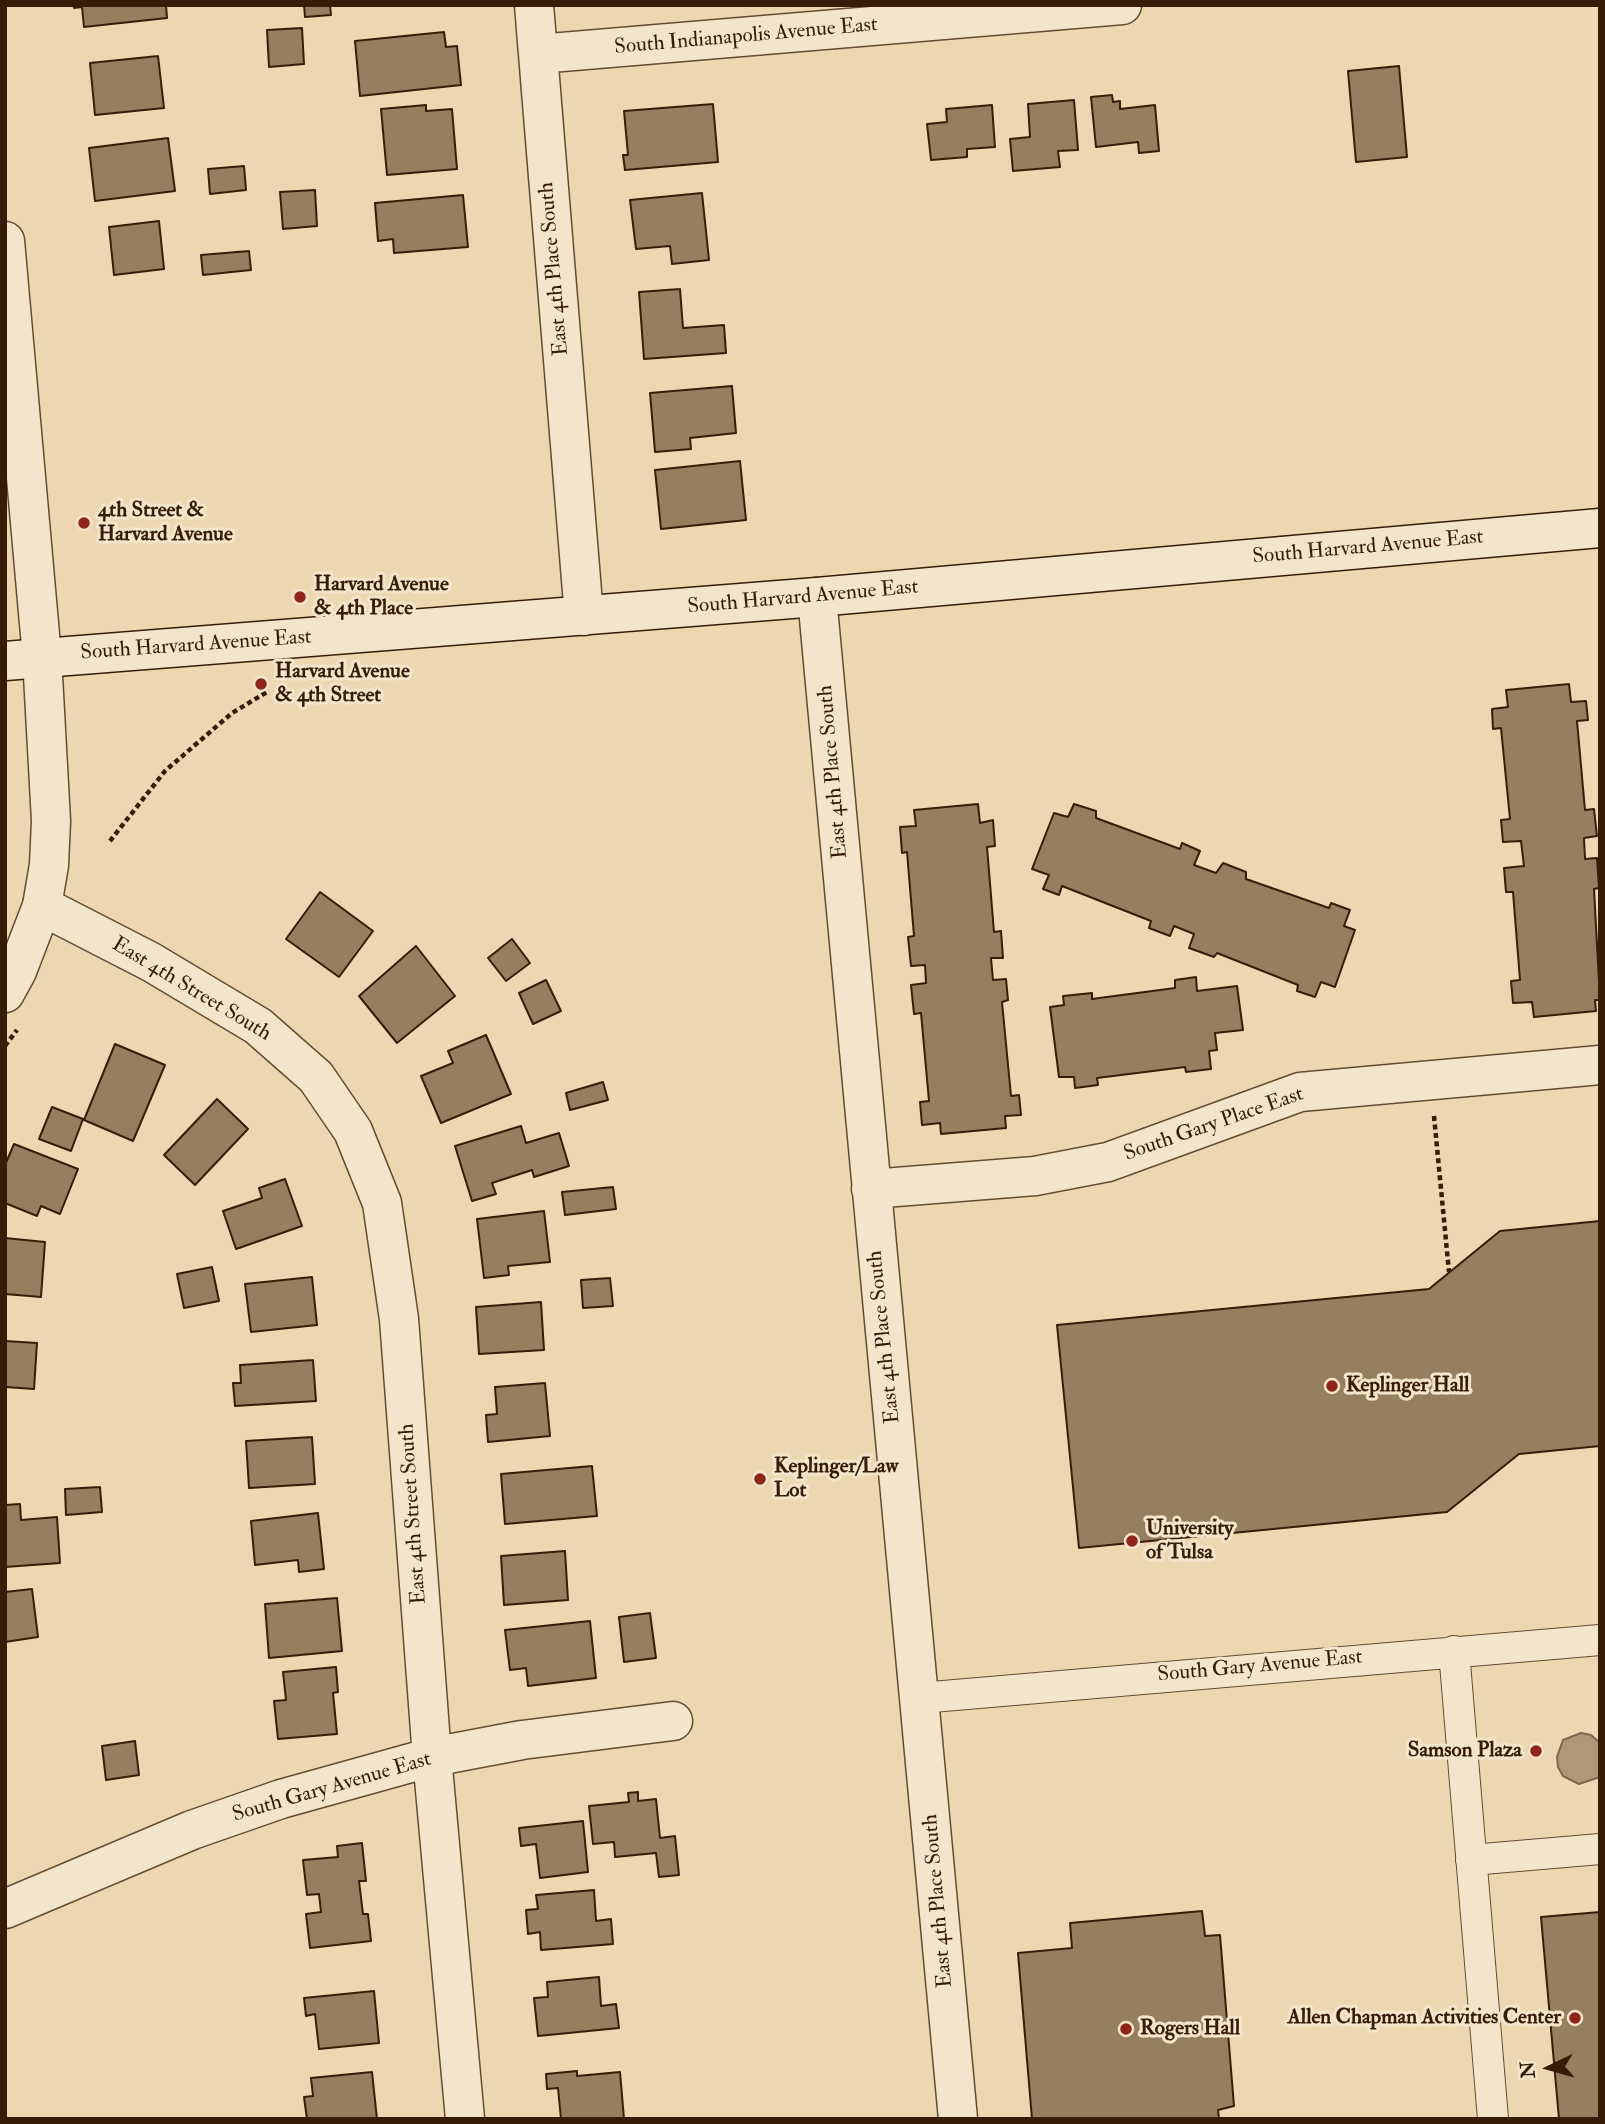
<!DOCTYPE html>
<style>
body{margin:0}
#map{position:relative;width:1605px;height:2124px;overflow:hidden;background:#edd7b0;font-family:"IM FELL Double Pica",serif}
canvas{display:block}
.frame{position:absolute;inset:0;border:7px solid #371d09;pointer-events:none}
.north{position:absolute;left:1514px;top:2033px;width:70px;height:70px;-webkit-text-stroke:5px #f3e5cc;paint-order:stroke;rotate:265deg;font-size:19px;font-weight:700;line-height:28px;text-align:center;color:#371d09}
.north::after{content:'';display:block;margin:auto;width:24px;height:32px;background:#371d09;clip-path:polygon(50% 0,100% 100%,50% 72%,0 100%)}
</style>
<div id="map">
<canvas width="1605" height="2124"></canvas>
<div class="frame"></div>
<div class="north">N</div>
</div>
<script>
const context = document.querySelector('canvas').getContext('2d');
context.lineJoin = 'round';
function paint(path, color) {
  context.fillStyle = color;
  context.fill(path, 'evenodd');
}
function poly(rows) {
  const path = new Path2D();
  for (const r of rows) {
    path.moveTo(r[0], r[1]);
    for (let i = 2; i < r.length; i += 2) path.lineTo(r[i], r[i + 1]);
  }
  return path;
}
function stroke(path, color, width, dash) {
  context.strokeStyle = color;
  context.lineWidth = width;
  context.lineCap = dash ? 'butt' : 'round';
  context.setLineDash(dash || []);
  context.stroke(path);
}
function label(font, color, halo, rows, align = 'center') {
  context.font = font + ' "IM FELL Double Pica",serif';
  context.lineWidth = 6;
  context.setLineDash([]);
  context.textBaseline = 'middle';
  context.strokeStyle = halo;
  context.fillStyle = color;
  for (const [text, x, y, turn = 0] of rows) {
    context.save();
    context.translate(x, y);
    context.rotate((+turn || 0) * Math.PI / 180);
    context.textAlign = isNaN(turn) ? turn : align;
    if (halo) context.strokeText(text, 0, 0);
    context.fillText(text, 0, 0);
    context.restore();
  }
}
const water = poly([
 [1581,1733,1591,1735,1600,1743,1600,1777,1579,1784,1563,1776,1558,1767,1557,1757,1563,1740,1581,1733]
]);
paint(water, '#af9877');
stroke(water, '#7f674b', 2);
const building = poly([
 [73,5,166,5,167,18,84,27,82,7,74,8,73,5],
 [304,5,330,5,331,15,305,17,304,5],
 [302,28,304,64,269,67,267,30,302,28],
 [444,32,446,47,457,46,461,85,360,96,355,41,444,32],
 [158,56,164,108,95,115,90,63,158,56],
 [1399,66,1407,157,1356,162,1348,71,1399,66],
 [1112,95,1113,102,1120,101,1120,109,1155,105,1159,151,1139,153,1138,142,1096,147,1091,97,1112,95],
 [1074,100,1078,150,1058,151,1060,167,1013,171,1010,139,1030,137,1028,104,1074,100],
 [713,104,718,162,625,170,623,155,628,155,624,111,713,104],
 [426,105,426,111,452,109,457,169,387,175,381,109,426,105],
 [992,105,995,147,967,149,967,157,931,160,927,124,947,122,946,109,992,105],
 [168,138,175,191,95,201,89,148,168,138],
 [244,166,246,190,210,194,208,169,244,166],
 [315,190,317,226,283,229,280,192,315,190],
 [702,193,709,260,672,264,670,246,636,249,630,200,702,193],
 [463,195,468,247,394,253,393,239,378,241,375,203,463,195],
 [159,221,164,269,114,275,109,227,159,221],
 [249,251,251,270,203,275,201,255,249,251],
 [680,289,683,328,724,325,726,353,644,359,639,292,680,289],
 [732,386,736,433,690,438,691,449,655,452,650,393,732,386],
 [740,461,746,520,661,529,655,470,740,461],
 [1569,684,1571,702,1586,701,1588,720,1577,721,1585,810,1594,809,1597,836,1584,838,1585,859,1597,858,1599,888,1594,889,1600,1000,1595,1000,1596,1011,1534,1017,1532,1002,1513,1003,1511,981,1520,980,1513,892,1506,892,1504,868,1524,866,1521,841,1503,842,1501,820,1510,819,1501,728,1493,729,1492,709,1508,707,1506,690,1569,684],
 [978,804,980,823,993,820,995,846,987,847,994,932,1001,931,1003,958,991,958,993,980,1006,979,1008,1000,1002,1002,1011,1096,1019,1095,1021,1115,1005,1116,1006,1128,941,1134,940,1123,922,1125,920,1102,929,1101,921,1013,914,1014,911,985,926,983,925,965,911,966,908,937,914,936,907,852,902,853,900,827,916,826,914,810,978,804],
 [1074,804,1096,811,1096,818,1180,849,1182,843,1200,851,1194,865,1216,873,1223,863,1246,872,1246,879,1329,908,1331,903,1350,910,1344,926,1355,930,1335,987,1321,982,1315,997,1297,991,1298,985,1217,953,1214,957,1189,948,1194,934,1174,926,1170,936,1149,928,1151,921,1062,886,1059,895,1043,889,1049,875,1032,869,1054,813,1068,817,1074,804],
 [320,892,373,931,339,977,286,939,320,892],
 [512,939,530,963,506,981,488,958,512,939],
 [416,946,455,996,397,1043,359,996,416,946],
 [1196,977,1197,991,1237,986,1243,1030,1215,1033,1217,1050,1209,1051,1211,1069,1186,1072,1185,1067,1097,1078,1098,1085,1075,1088,1074,1077,1059,1077,1050,1007,1064,1005,1063,996,1092,993,1092,999,1175,988,1175,980,1196,977],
 [546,980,561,1011,533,1024,519,993,546,980],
 [486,1035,511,1094,441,1123,421,1076,453,1063,448,1051,486,1035],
 [115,1044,165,1065,133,1141,84,1120,115,1044],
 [603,1082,608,1100,570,1110,566,1093,603,1082],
 [217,1099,248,1129,195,1185,164,1155,217,1099],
 [52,1107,83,1119,71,1151,39,1139,52,1107],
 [521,1126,526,1143,559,1133,569,1166,534,1177,532,1170,492,1183,496,1194,472,1201,455,1146,521,1126],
 [14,1144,78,1169,60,1214,41,1206,37,1216,5,1203,5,1165,14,1144],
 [285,1179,302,1226,236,1249,223,1211,262,1198,259,1188,285,1179],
 [613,1187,616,1209,565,1215,562,1192,613,1187],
 [544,1211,550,1262,508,1266,509,1275,484,1278,477,1219,544,1211],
 [1600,1221,1600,1446,1519,1454,1447,1512,1079,1548,1057,1325,1429,1289,1500,1231,1600,1221],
 [5,1238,45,1242,41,1297,5,1294,5,1238],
 [212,1267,219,1301,184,1308,177,1274,212,1267],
 [312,1277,317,1325,251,1332,245,1284,312,1277],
 [610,1278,613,1306,583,1308,581,1280,610,1278],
 [541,1302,544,1350,479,1354,476,1307,541,1302],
 [5,1341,37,1343,34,1389,5,1387,5,1341],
 [313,1360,316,1401,235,1406,233,1383,241,1383,240,1365,313,1360],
 [545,1383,550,1436,488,1442,486,1415,497,1414,495,1387,545,1383],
 [312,1437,315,1484,249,1488,246,1441,312,1437],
 [592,1466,597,1516,505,1524,501,1474,592,1466],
 [100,1487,102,1512,66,1515,65,1489,100,1487],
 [20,1504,21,1520,57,1517,60,1563,5,1567,5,1505,20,1504],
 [318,1513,324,1569,299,1572,298,1560,255,1565,251,1521,318,1513],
 [565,1551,568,1600,504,1605,501,1556,565,1551],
 [32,1589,38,1637,5,1642,5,1592,32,1589],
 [337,1598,342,1651,269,1658,265,1604,337,1598],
 [650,1613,656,1658,624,1662,619,1617,650,1613],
 [590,1621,596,1678,528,1686,526,1668,510,1670,505,1630,590,1621],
 [336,1667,338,1692,333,1693,337,1734,278,1739,274,1701,286,1700,283,1672,336,1667],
 [135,1741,139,1775,106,1780,102,1746,135,1741],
 [638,1792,638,1801,656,1799,660,1838,675,1836,679,1875,659,1877,656,1853,615,1857,614,1842,593,1844,589,1806,629,1802,628,1793,638,1792],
 [583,1821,588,1872,540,1878,536,1844,521,1846,519,1828,583,1821],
 [362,1843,366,1881,359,1881,363,1914,368,1914,371,1941,310,1948,306,1914,321,1912,319,1894,307,1895,303,1860,338,1857,337,1846,362,1843],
 [594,1890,596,1921,611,1919,613,1944,541,1950,540,1932,528,1934,526,1910,538,1909,536,1895,594,1890],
 [1202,1911,1205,1936,1220,1935,1234,2106,1218,2110,1219,2119,1032,2119,1018,1953,1072,1948,1070,1923,1202,1911],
 [1600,1912,1600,2119,1559,2119,1541,1917,1600,1912],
 [599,1977,601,2006,616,2004,619,2028,538,2036,534,1998,548,1997,547,1982,599,1977],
 [374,1991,379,2043,319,2049,315,2014,306,2016,304,1998,374,1991],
 [577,2071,577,2076,620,2072,624,2119,561,2119,558,2088,547,2089,546,2074,577,2071],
 [372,2072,377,2119,307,2119,304,2097,313,2096,311,2078,372,2072]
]);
paint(building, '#967e60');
stroke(building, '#371d09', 2);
const pedestrian = poly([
 [1454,1651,1493,2119],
 [920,1698,1600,1640],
 [1471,1860,1600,1849]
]);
const minor = poly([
 [534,5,584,616],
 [538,54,1122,5],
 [817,597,958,2119],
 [42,906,151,962,258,1026,316,1077,353,1131,382,1203,399,1319,432,1757,465,2119],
 [871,1189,1035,1176,1108,1162,1300,1092,1600,1065],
 [5,1909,192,1830,281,1799,432,1757,522,1740,673,1721]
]);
const tertiary = poly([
 [5,241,42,657,51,821,49,865,42,906,17,971,5,993]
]);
const secondary = poly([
 [5,661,817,597,1600,528]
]);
stroke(pedestrian, '#644c33', 32);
stroke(minor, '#644c33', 41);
stroke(tertiary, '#644c33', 41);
stroke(secondary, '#371d09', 41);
stroke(poly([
 [110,841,165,771,232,713,267,692],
 [5,1046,17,1030],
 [1434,1116,1449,1272]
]), '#371d09', 4.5, [5, 3.5]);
stroke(pedestrian, '#f3e5cc', 30);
stroke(minor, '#f3e5cc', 38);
stroke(tertiary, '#f3e5cc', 38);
stroke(secondary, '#f3e5cc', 38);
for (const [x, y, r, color] of [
 [84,523,7,"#8f2418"],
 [300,597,7,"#8f2418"],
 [261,684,7,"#8f2418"],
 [1332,1386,7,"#8f2418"],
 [760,1479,7,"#8f2418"],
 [1132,1541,7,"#8f2418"],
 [1536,1751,7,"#8f2418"],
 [1575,2018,7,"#8f2418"],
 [1126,2029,7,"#8f2418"]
]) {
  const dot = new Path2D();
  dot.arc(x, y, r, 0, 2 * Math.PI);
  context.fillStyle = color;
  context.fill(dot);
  stroke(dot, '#f3e5cc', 2.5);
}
label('21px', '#371d09', '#f3e5cc', [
 ["South Indianapolis Avenue East",746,37,-5],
 ["East 4th Place South",555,269,-95],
 ["South Harvard Avenue East",1368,548,-5],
 ["South Harvard Avenue East",803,598,-5],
 ["South Harvard Avenue East",196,646,-4],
 ["East 4th Place South",834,772,-95],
 ["East 4th Street South",191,990,31],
 ["South Gary Place East",1214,1125,-19],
 ["East 4th Place South",885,1337,-96],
 ["East 4th Street South",414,1514,-94],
 ["South Gary Avenue East",1260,1667,-5],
 ["South Gary Avenue East",332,1788,-16],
 ["East 4th Place South",939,1901,-95]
]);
label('bold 21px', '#371d09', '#f3e5cc', [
 ["4th Street &",98,511],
 ["Harvard Avenue",98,535],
 ["Harvard Avenue",314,585],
 ["& 4th Place",314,609],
 ["Harvard Avenue",275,672],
 ["& 4th Street",275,696],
 ["Keplinger Hall",1346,1386],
 ["Keplinger/Law",774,1467],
 ["Lot",774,1491],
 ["University",1146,1529],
 ["of Tulsa",1146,1553],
 ["Samson Plaza",1522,1751,"right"],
 ["Allen Chapman Activities Center",1561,2018,"right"],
 ["Rogers Hall",1140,2029]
], 'left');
</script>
